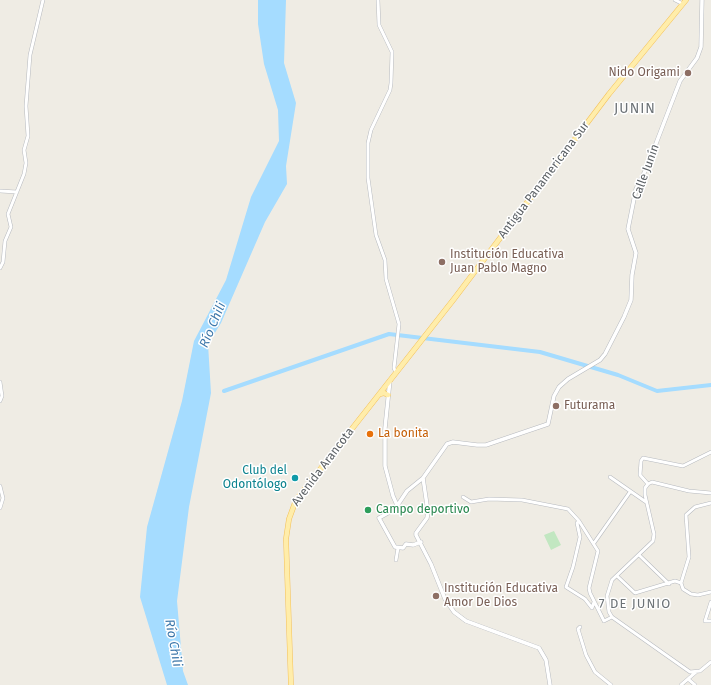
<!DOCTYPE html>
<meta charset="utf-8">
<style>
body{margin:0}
canvas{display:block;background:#efece4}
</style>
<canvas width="711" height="685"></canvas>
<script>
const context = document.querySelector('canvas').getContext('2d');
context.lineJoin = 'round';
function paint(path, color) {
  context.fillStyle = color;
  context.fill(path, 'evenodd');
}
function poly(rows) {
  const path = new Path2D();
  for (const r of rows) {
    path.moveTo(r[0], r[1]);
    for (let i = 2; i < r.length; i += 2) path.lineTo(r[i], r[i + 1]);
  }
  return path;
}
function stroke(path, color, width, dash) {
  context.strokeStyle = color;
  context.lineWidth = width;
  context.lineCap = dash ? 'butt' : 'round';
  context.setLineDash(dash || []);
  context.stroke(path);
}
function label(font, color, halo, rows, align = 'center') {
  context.font = font + ' "Fira Sans",sans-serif';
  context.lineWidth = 3;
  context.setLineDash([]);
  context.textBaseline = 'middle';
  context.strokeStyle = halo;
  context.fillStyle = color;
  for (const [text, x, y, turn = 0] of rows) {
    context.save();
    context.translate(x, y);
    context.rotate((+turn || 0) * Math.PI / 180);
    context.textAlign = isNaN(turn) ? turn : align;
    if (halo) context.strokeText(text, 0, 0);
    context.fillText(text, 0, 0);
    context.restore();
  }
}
paint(poly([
 [554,531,561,545,551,550,544,535]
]), '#c2e7c1');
paint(poly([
 [258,0,286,0,284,63,296,103,286,166,287,184,265,222,221,323,208,344,211,393,189,507,177,601,183,671,188,685,167,685,140,597,147,527,182,401,194,341,226,280,251,197,279,141,278,110,264,64,258,24]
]), '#a5dcff');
stroke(poly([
 [224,391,389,334,540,352,618,375,657,391,711,385]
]), '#a5dcff', 4);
const minor = poly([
 [378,0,379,25,392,52,391,83,390,90,371,130,368,143,368,178,376,235,385,260,386,279,399,324,394,368,396,373],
 [675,0,683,4],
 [0,191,17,192],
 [0,268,3,262,5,241,11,227,8,214,24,174,26,163,24,150,28,136,26,106,30,55,43,0],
 [0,382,2,396,0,401],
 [610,477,646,502],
 [648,484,640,475,641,461,643,458,683,466,711,452],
 [0,486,3,498,0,508],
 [711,493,689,491,652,482,648,484,645,488,645,495,654,534,653,541,612,580,607,596,609,612,612,617,690,672,700,671,711,662],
 [463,497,471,502,489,499,522,500,568,509,579,521,598,551,589,588,590,593,604,621,612,617],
 [711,503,695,507,686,515,689,557,681,583,683,589,691,594,698,595,711,592],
 [579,521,577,523,580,537,573,567,566,587,585,599,592,608,594,602],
 [594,543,630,492],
 [639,555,669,584],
 [396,560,398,548],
 [617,576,635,593,675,581,681,583],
 [711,602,705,621,711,621],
 [580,627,578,629,586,655,595,672,611,685],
 [688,679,695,685],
 [681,685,696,672]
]);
const tertiary = poly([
 [390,380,385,428,385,466,393,496,397,505],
 [423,478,428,512,427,518,416,533,416,535,431,564,445,599,454,612,466,621,539,648,546,660,550,685],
 [421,542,413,545,406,544,403,548,395,547,379,518,395,509,407,491,423,478,447,444,453,442,477,445,486,445,548,424,554,396,559,387,568,379,600,360,605,354,624,317,631,300,632,275,636,253,628,229,636,189,647,167,680,81,697,58,701,47,702,0]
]);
const primary = poly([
 [380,394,384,393,388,395],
 [291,685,286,539,289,519,296,500,454,299,609,94,686,0]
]);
stroke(minor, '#b7babf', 4);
stroke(tertiary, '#b7babf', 4.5);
stroke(primary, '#f4c159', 5.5);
stroke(minor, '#fff', 3);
stroke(tertiary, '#fff', 3.5);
stroke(primary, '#ffedaa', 4.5);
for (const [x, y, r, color] of [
 [688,73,4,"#8d6e63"],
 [442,262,4,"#8d6e63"],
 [556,406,4,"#8d6e63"],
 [370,434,4,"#e8710a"],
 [295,478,4,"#0f9aa8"],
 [368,510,4,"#2e9e5b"],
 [436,596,4,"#8d6e63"]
]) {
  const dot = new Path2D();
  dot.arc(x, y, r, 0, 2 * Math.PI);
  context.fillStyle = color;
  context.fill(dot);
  stroke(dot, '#fff', 1.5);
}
label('12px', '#785e54', '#fff', [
 ["Nido Origami",680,73,"right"],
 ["Institución Educativa",450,255],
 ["Juan Pablo Magno",450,269],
 ["Futurama",564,406],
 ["Institución Educativa",444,589],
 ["Amor De Dios",444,603]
], 'left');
label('12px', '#5c6165', '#fff', [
 ["Calle Junín",646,172,-70],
 ["Antigua Panamericana Sur",544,180,-53],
 ["Avenida Arancota",323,467,-53]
]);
label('12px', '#c56008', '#fff', [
 ["La bonita",378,434]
], 'left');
label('12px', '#0d838f', '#fff', [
 ["Club del",287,471],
 ["Odontólogo",287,485]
], 'right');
label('12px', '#27864d', '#fff', [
 ["Campo deportivo",376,510]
], 'left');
label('italic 13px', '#3c77aa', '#fff', [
 ["Río Chili",213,325,-67],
 ["Río Chili",173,643,80]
]);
context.letterSpacing = '1px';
label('13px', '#6d7377', '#fff', [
 ["7 DE JUNIO",635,604]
]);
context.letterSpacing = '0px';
context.letterSpacing = '1px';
label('14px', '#6d7377', '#fff', [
 ["JUNIN",635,109]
]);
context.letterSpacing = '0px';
</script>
